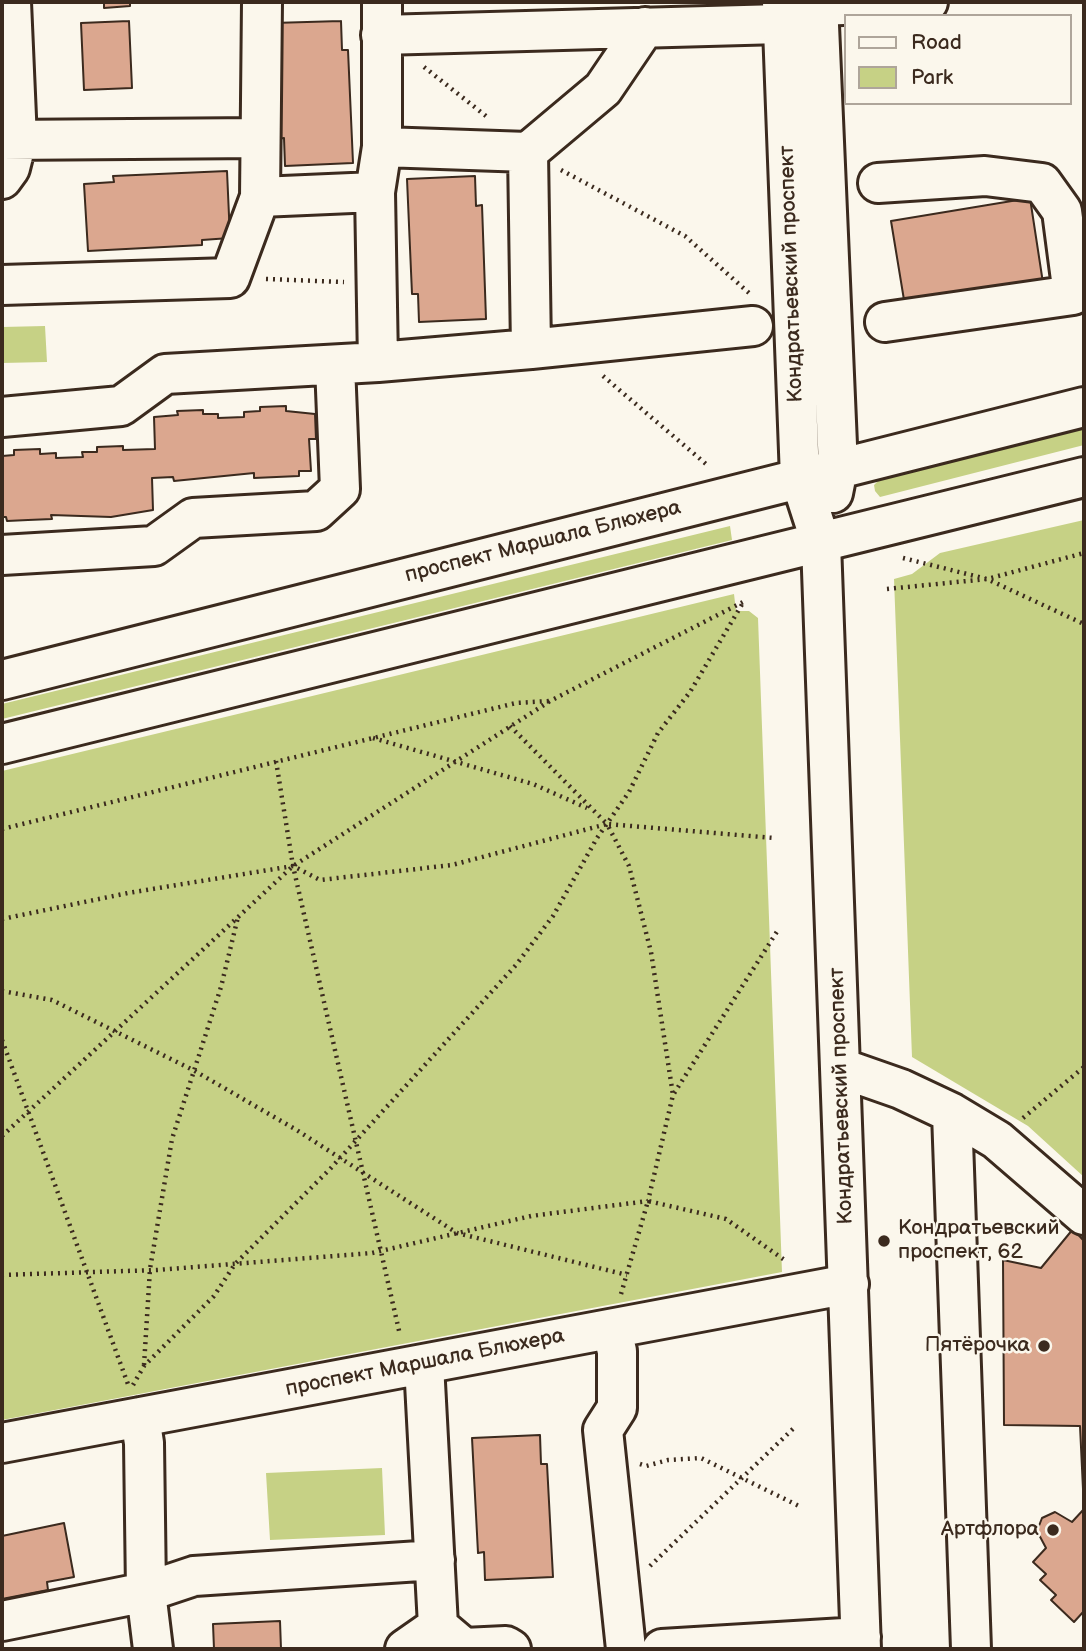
<!DOCTYPE html>
<meta charset="utf-8">
<style>
body{margin:0}
#map{position:relative;width:1086px;height:1651px;overflow:hidden;background:#fbf7ec;font-family:"Balsamiq Sans",sans-serif}
canvas{display:block}
.frame{position:absolute;inset:0;border:4px solid #3b2a1e;pointer-events:none}
.legend{position:absolute;left:844px;top:14px;width:228px;height:91px;box-sizing:border-box;background:#fbf7ec;border:2px solid #aea59a;margin:0;padding:9px 12px;list-style:none;font-size:21px;color:#3b2a1e}
.legend li{display:flex;align-items:center;gap:14px;height:35px}
.legend b{width:35px;border:2px solid #aea59a}
</style>
<div id="map">
<canvas width="1086" height="1651"></canvas>
<div class="frame"></div>
<ul class="legend">
<li><b style="height:9px;background:#fbf7ec"></b>Road</li>
<li><b style="height:19px;background:#c6d185"></b>Park</li>
</ul>
</div>
<script>
const context = document.querySelector('canvas').getContext('2d');
context.lineJoin = 'round';
function paint(path, color) {
  context.fillStyle = color;
  context.fill(path, 'evenodd');
}
function poly(rows) {
  const path = new Path2D();
  for (const r of rows) {
    path.moveTo(r[0], r[1]);
    for (let i = 2; i < r.length; i += 2) path.lineTo(r[i], r[i + 1]);
  }
  return path;
}
function stroke(path, color, width, dash) {
  context.strokeStyle = color;
  context.lineWidth = width;
  context.lineCap = dash ? 'butt' : 'round';
  context.setLineDash(dash || []);
  context.stroke(path);
}
function label(font, color, halo, rows, align = 'center') {
  context.font = font + ' "Balsamiq Sans",sans-serif';
  context.lineWidth = 5;
  context.setLineDash([]);
  context.textBaseline = 'middle';
  context.strokeStyle = halo;
  context.fillStyle = color;
  for (const [text, x, y, turn = 0] of rows) {
    context.save();
    context.translate(x, y);
    context.rotate((+turn || 0) * Math.PI / 180);
    context.textAlign = isNaN(turn) ? turn : align;
    if (halo) context.strokeText(text, 0, 0);
    context.fillText(text, 0, 0);
    context.restore();
  }
}
paint(poly([
 [45,326,47,362,2,363,2,327],
 [1084,427,1084,445,880,497,875,491,874,485,881,478],
 [1084,520,1084,1177,1028,1126,912,1057,894,579,912,574,940,553],
 [730,526,732,540,2,719,2,704],
 [734,594,736,611,749,611,758,618,782,1272,2,1420,2,771],
 [382,1468,385,1535,270,1540,266,1473]
]), '#c6d185');
const building = poly([
 [104,2,130,2,130,6,104,8,104,2],
 [129,21,132,88,84,90,81,23,129,21],
 [341,21,342,50,348,50,353,163,285,166,284,138,278,139,273,23,341,21],
 [227,171,230,238,202,240,202,245,88,251,84,184,114,182,113,176,227,171],
 [475,176,476,206,482,205,486,319,419,322,418,294,412,294,407,179,475,176],
 [1030,198,1043,283,905,306,891,221,1030,198],
 [286,406,286,411,315,414,316,439,309,439,311,471,299,471,299,476,254,478,254,473,174,481,173,477,152,478,153,510,111,517,51,515,52,519,28,520,7,521,6,517,2,517,2,456,14,455,14,450,40,449,40,454,56,453,56,458,83,457,82,452,97,452,97,447,123,446,123,450,155,449,154,417,178,415,177,411,203,410,203,414,218,414,218,418,244,417,244,412,260,411,260,407,286,406],
 [1073,1229,1084,1241,1084,1510,1080,1426,1004,1425,1003,1260,1041,1268,1073,1229],
 [540,1435,541,1464,547,1464,553,1577,485,1580,484,1552,478,1553,472,1438,540,1435],
 [1084,1509,1084,1611,1074,1622,1051,1600,1056,1595,1040,1580,1046,1574,1033,1562,1046,1548,1037,1531,1042,1518,1055,1512,1072,1522,1084,1509],
 [64,1523,74,1577,47,1582,48,1590,2,1599,2,1536,64,1523],
 [280,1621,281,1649,214,1649,213,1624,280,1621]
]);
paint(building, '#dba78f');
stroke(building, '#3b2a1e', 2);
const minor = poly([
 [787,7,928,2],
 [381,35,817,23],
 [2,140,260,138],
 [382,147,528,152,603,89,645,27],
 [2,179,10,168,17,140,11,2],
 [878,183,985,176,1042,183,1062,211,1073,295,885,322],
 [375,192,378,362],
 [260,197,262,2],
 [2,285,230,278,260,197,375,192,382,147,382,2],
 [531,349,753,326],
 [2,417,121,406,165,374,378,362,531,349,528,152],
 [821,543,861,1649],
 [2,555,154,546,193,518,316,511,340,489,335,365],
 [841,1068,901,1089,952,1113,997,1140,1084,1215],
 [952,1113,971,1649],
 [611,1329,617,1351,617,1408,603,1430,626,1649],
 [424,1364,438,1626,464,1648,506,1646,511,1649],
 [140,1417,144,1443,146,1592,153,1649],
 [2,1443,849,1284],
 [2,1621,146,1592,194,1576,435,1560],
 [405,1649,438,1626],
 [662,1649,861,1637]
]);
const major = poly([
 [782,2,800,478,821,543],
 [818,2,838,468,833,493],
 [2,680,1084,407],
 [2,744,1084,477]
]);
stroke(minor, '#3b2a1e', 44);
stroke(major, '#3b2a1e', 44);
stroke(poly([
 [424,67,486,116],
 [561,170,685,236,749,293],
 [266,279,344,282],
 [603,376,706,464],
 [903,558,987,579,1084,624],
 [887,589,987,579,1084,553],
 [510,726,607,824,774,838],
 [373,738,533,784,587,808],
 [276,761,293,866,400,1335],
 [2,829,516,703,549,701],
 [2,919,128,893,293,866,320,880,452,865,607,824,629,866,651,952,673,1095],
 [2,991,52,1000,193,1070,295,1129,457,1233,627,1275],
 [2,1040,129,1387],
 [1023,1118,1084,1067],
 [2,1136,293,866,550,701,743,602],
 [2,1275,157,1270,372,1253,531,1216,648,1201,673,1095,778,930],
 [621,1294,648,1201,726,1219,786,1261],
 [144,1365,150,1269,172,1139,221,987,238,917],
 [133,1385,144,1366,214,1296,235,1264,330,1169,516,965,553,916,597,838,629,792,658,733,690,692,744,601],
 [640,1464,646,1466,668,1460,701,1458,799,1506],
 [650,1566,796,1426]
]), '#3b2a1e', 4.5, [2, 5]);
stroke(minor, '#fbf7ec', 38);
stroke(major, '#fbf7ec', 38);
for (const [x, y, r, color] of [
 [884,1241,7,"#3b2a1e"],
 [1044,1346,7,"#3b2a1e"],
 [1053,1530,7,"#3b2a1e"]
]) {
  const dot = new Path2D();
  dot.arc(x, y, r, 0, 2 * Math.PI);
  context.fillStyle = color;
  context.fill(dot);
  stroke(dot, '#fbf7ec', 2.5);
}
label('21px', '#3b2a1e', '#fbf7ec', [
 ["Кондратьевский проспект",792,274,-92],
 ["проспект Маршала Блюхера",543,542,-14],
 ["Кондратьевский проспект",842,1096,-92],
 ["проспект Маршала Блюхера",425,1363,-11]
]);
label('21px', '#3b2a1e', '#fbf7ec', [
 ["Кондратьевский",898,1229,"left"],
 ["проспект, 62",898,1253,"left"],
 ["Пятёрочка",1030,1346],
 ["Артфлора",1039,1530]
], 'right');
</script>
